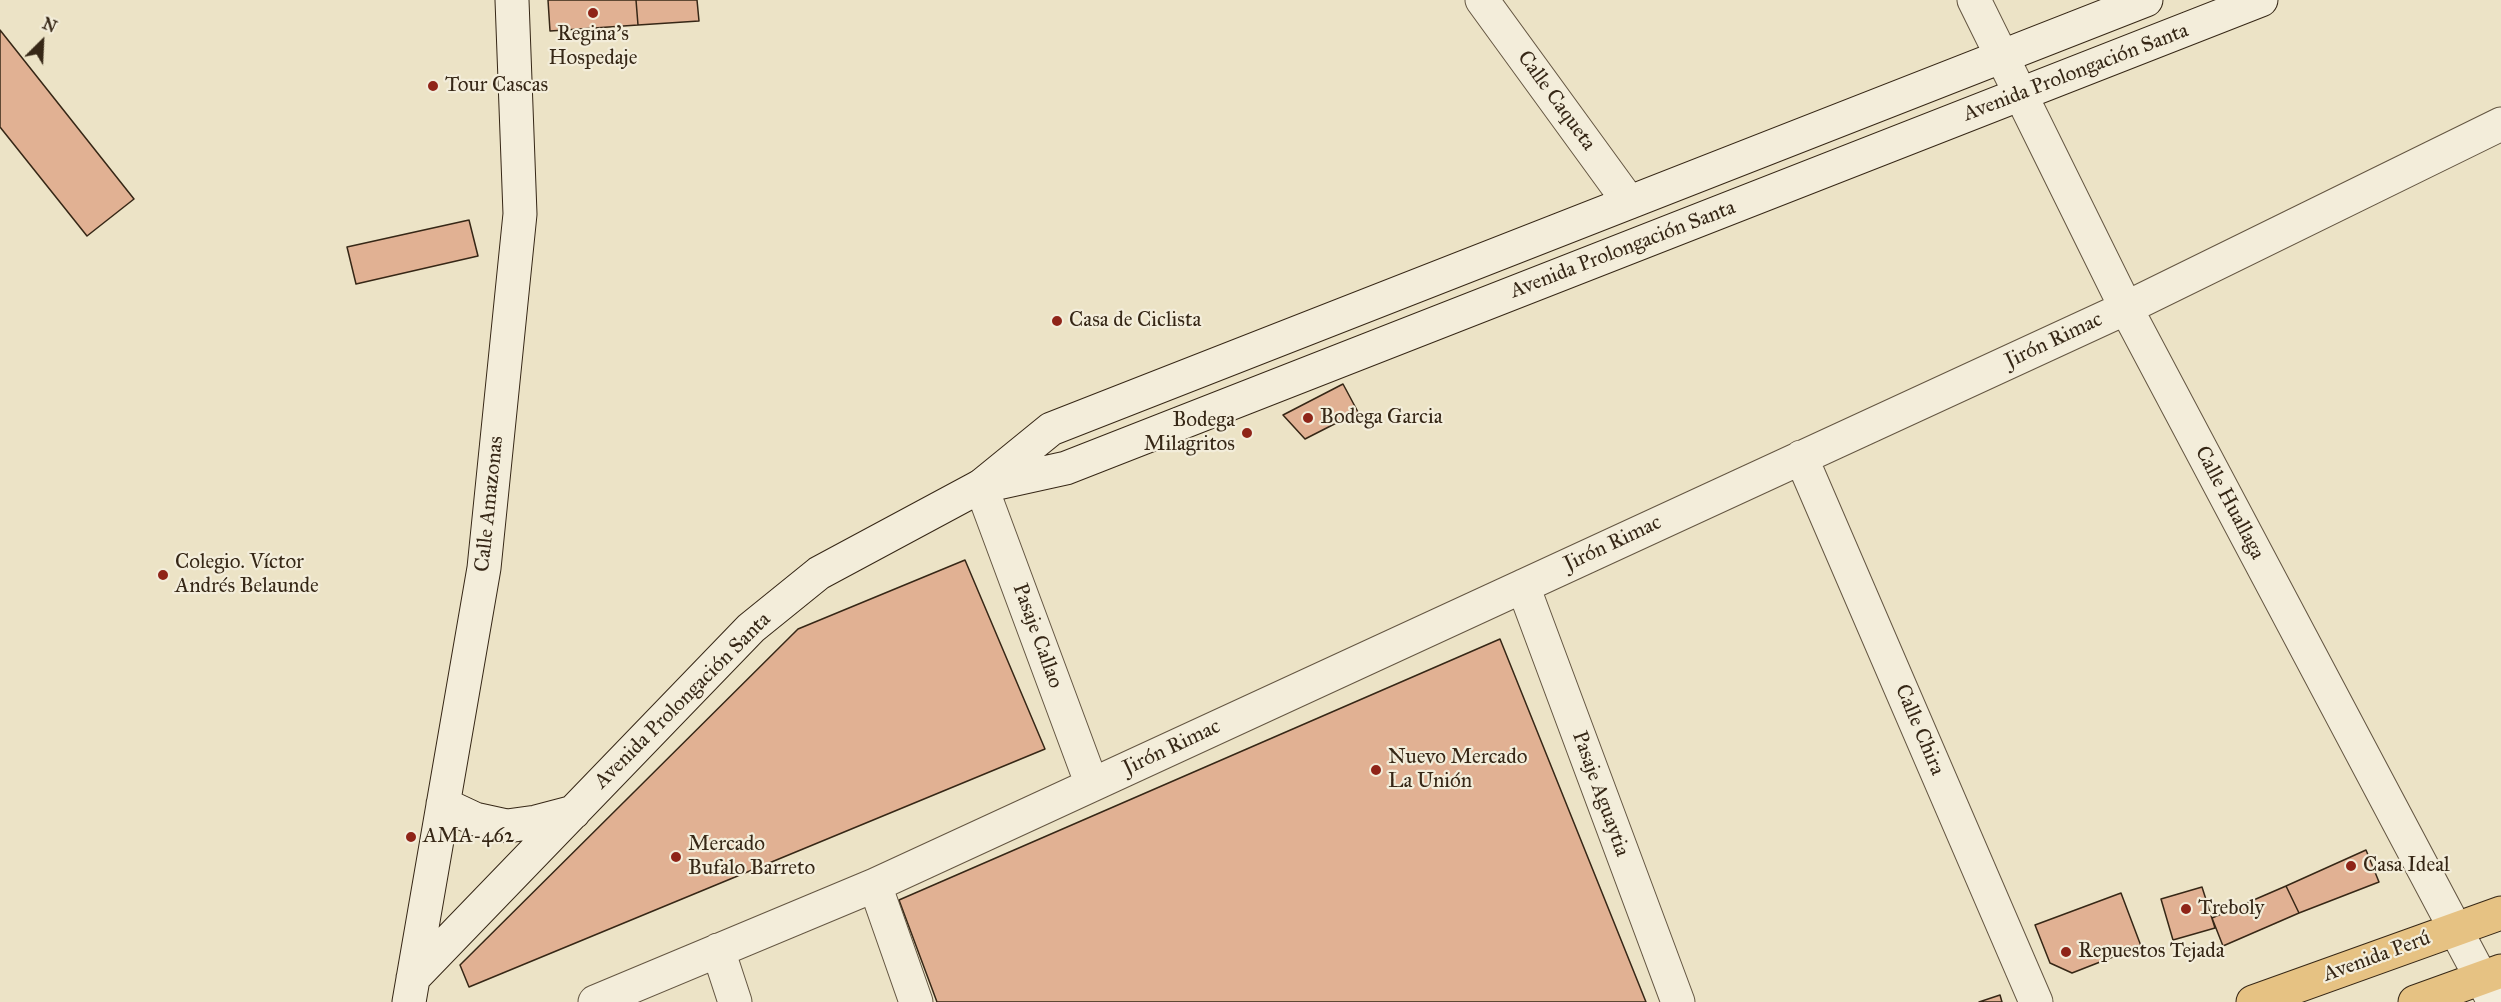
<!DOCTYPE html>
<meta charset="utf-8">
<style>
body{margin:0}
#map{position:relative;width:2501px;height:1002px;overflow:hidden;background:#ece3c6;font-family:"IM FELL Great Primer",serif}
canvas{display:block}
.north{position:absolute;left:12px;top:12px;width:60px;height:60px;-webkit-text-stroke:4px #f3edda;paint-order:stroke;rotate:24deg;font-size:16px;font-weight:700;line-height:24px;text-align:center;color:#362716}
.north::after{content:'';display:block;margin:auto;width:21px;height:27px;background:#362716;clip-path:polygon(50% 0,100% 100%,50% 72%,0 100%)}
</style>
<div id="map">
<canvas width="2501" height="1002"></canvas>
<div class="north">N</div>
</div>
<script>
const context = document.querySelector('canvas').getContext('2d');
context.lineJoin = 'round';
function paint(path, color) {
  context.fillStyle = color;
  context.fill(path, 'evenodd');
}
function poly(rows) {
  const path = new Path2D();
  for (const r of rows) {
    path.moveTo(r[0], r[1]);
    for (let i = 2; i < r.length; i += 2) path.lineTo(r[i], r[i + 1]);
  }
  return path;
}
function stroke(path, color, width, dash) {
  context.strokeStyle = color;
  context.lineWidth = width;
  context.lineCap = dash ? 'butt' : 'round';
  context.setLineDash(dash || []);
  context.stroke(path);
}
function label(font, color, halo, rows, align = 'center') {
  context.font = font + ' "IM FELL Great Primer",serif';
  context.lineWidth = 4.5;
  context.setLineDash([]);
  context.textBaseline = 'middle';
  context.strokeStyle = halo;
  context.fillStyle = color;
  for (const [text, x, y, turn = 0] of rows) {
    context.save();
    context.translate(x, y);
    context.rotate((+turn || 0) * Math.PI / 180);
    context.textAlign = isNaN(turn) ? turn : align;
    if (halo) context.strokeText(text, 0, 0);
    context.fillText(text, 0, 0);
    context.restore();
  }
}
const building = poly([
 [548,0,636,0,638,25,550,31,548,0],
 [636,0,697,0,699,21,638,25,636,0],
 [0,30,134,199,87,236,0,127,0,30],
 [469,220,478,256,356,284,347,247,469,220],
 [1343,384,1358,412,1305,439,1283,415,1343,384],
 [965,560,1045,749,469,987,460,965,798,629,965,560],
 [1500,639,1646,1002,937,1002,899,900,1500,639],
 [2366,850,2379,882,2299,913,2286,886,2366,850],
 [2286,886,2299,913,2223,946,2212,918,2286,886],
 [2202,887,2215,928,2173,940,2161,899,2202,887],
 [2121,893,2141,946,2072,973,2050,963,2035,925,2121,893],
 [2000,995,2002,1002,1979,1002,2000,995]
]);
paint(building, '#e1b193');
stroke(building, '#362716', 1.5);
const street = poly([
 [1482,0,1629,202],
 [1974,0,2126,308,2494,1002],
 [1801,457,2036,1002],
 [981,486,1092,785],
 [1523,586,1678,1002],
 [875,885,916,1002],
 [718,950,735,1002],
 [595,1002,875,885,2126,308,2501,124]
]);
const secondary = poly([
 [989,485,1066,468,2261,0],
 [443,804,475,819,507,826,536,822,574,812],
 [413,978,751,628,819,573,981,486,1051,429,2146,0],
 [409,1002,484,568,520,214,512,0]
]);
const primary = poly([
 [2253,1002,2501,913],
 [2415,1002,2501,971]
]);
stroke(street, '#645642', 35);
stroke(secondary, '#362716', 35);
stroke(primary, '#362716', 35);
stroke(street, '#f3edda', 33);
stroke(secondary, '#f3edda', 33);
stroke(primary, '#e6c283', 33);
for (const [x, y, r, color] of [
 [593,13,6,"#8f2418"],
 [433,86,6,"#8f2418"],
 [1057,321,6,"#8f2418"],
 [1308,418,6,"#8f2418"],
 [1247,433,6,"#8f2418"],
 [163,575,6,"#8f2418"],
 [1376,770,6,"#8f2418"],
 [411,837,6,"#8f2418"],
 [676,857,6,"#8f2418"],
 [2351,866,6,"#8f2418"],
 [2186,909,6,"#8f2418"],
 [2066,952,6,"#8f2418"]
]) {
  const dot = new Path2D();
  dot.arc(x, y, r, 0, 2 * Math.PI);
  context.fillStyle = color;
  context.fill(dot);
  stroke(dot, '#f3edda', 2);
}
label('21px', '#362716', '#f3edda', [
 ["Regina's",593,35,"center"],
 ["Hospedaje",593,59,"center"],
 ["Tour Cascas",445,86],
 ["Casa de Ciclista",1069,321],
 ["Bodega Garcia",1320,418],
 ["Bodega",1235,421,"right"],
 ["Milagritos",1235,445,"right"],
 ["Colegio. Víctor",175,563],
 ["Andrés Belaunde",175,587],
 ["Nuevo Mercado",1388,758],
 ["La Unión",1388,782],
 ["AMA-462",423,837],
 ["Mercado",688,845],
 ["Bufalo Barreto",688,869],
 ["Casa Ideal",2363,866],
 ["Treboly",2198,909],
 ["Repuestos Tejada",2078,952]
], 'left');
label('21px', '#362716', '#f3edda', [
 ["Avenida Prolongación Santa",2076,73,-21],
 ["Calle Caqueta",1556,101,54],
 ["Avenida Prolongación Santa",1623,250,-21],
 ["Jirón Rimac",2054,341,-25],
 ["Calle Huallaga",2229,503,62],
 ["Calle Amazonas",490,504,-84],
 ["Jirón Rimac",1613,544,-25],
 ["Pasaje Callao",1037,636,70],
 ["Avenida Prolongación Santa",683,701,-45],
 ["Calle Chira",1919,730,67],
 ["Jirón Rimac",1172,748,-25],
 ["Pasaje Aguaytia",1600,794,70],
 ["Avenida Perú",2377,957,-20]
]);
</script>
